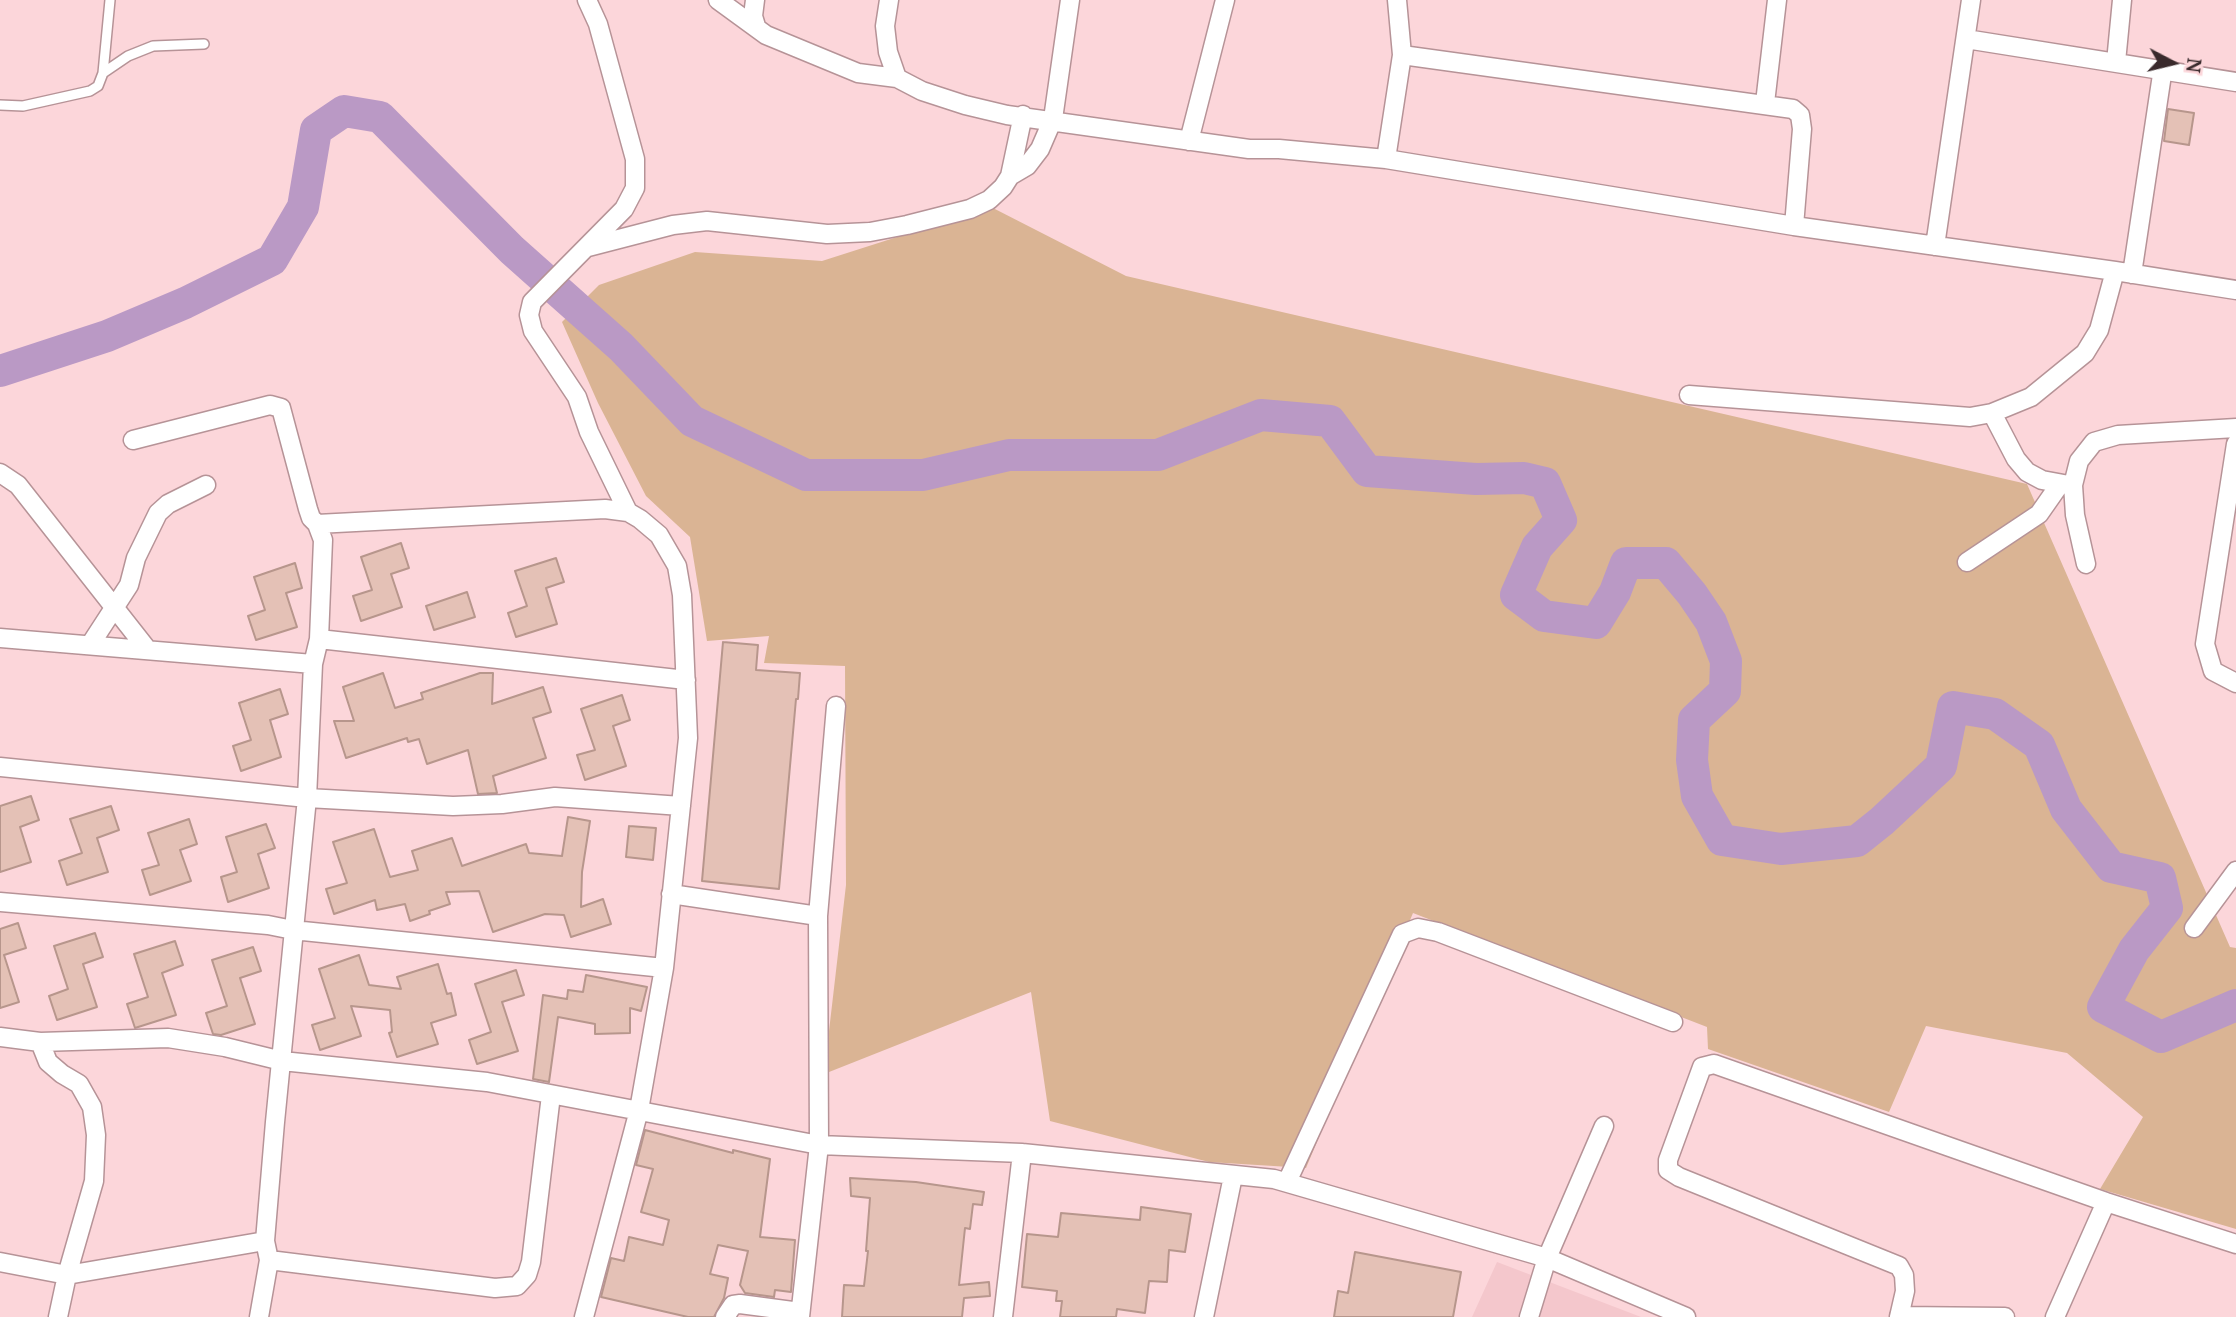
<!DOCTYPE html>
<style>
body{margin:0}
#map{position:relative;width:2236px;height:1317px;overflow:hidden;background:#fcd6da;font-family:"PT Serif",serif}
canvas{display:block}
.north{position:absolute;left:2138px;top:28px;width:70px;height:70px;-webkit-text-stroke:5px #fcd6da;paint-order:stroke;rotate:97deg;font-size:19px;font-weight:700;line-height:28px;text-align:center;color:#392a2c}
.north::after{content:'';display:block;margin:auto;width:24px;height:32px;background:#392a2c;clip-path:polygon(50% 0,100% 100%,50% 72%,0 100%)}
</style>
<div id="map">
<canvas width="2236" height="1317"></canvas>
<div class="north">N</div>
</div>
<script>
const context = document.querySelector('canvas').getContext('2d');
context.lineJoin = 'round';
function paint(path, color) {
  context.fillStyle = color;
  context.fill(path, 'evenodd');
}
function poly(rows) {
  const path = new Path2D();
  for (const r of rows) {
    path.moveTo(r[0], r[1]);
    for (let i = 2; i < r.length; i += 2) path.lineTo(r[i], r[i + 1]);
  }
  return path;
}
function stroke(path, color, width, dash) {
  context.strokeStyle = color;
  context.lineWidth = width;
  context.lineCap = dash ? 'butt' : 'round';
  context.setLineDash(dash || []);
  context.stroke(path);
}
paint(poly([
 [1497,1262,1641,1317,1472,1317]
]), '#f4c7cc');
paint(poly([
 [991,207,1126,276,2027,484,2230,947,2236,948,2236,1229,2100,1189,2143,1117,2067,1053,1926,1026,1889,1112,1708,1049,1707,1027,1413,913,1306,1168,1209,1162,1050,1121,1031,992,824,1074,846,885,845,666,764,663,769,636,707,641,690,537,646,496,598,403,562,322,599,285,695,252,822,261]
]), '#dab494');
stroke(poly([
 [0,371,107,336,185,303,272,260,303,207,316,130,344,111,380,117,512,250,621,347,692,421,806,475,923,475,1009,455,1158,455,1261,415,1330,421,1367,471,1476,479,1524,478,1545,483,1561,520,1537,547,1516,595,1544,616,1596,623,1615,592,1626,563,1666,563,1692,594,1711,622,1726,661,1725,691,1694,720,1692,760,1697,796,1722,840,1781,849,1857,841,1882,821,1941,766,1953,707,1995,714,2039,745,2066,809,2111,867,2160,878,2167,908,2134,950,2103,1007,2161,1037,2236,1005]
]), '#ba99c5', 32);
const building = poly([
 [2168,109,2194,113,2189,145,2164,141,2168,109],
 [401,543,409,568,391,574,402,607,361,621,353,596,372,590,361,557,401,543],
 [556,558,564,582,546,588,557,624,516,637,508,613,527,606,515,571,556,558],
 [295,563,302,588,286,593,297,627,256,640,248,616,265,610,254,577,295,563],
 [467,592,475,617,434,630,426,606,467,592],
 [723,642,758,645,756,670,800,673,798,699,796,699,779,889,702,881,723,642],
 [383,673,395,708,423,699,421,693,480,673,493,673,492,704,543,687,551,712,533,718,546,758,493,776,497,793,478,794,468,750,427,764,419,739,408,742,407,738,346,758,334,721,354,721,343,687,383,673],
 [280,689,288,714,270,720,281,757,241,771,233,746,251,740,239,703,280,689],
 [622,695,630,720,613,726,626,766,585,780,577,755,595,750,581,709,622,695],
 [31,796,39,820,20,827,31,862,0,872,0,806,31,796],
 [111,806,119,830,97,838,108,872,67,885,59,861,82,853,70,819,111,806],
 [568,817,590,821,582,872,581,907,603,899,611,924,571,937,564,915,545,914,493,932,479,891,446,892,450,904,429,911,430,914,410,921,405,904,377,910,375,900,334,914,326,889,347,883,333,842,374,829,390,877,418,870,412,851,452,838,462,866,526,844,529,853,562,856,568,817],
 [189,819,197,844,180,850,191,881,150,895,142,870,159,865,148,833,189,819],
 [266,824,275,848,258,854,269,888,228,902,221,877,237,872,226,837,266,824],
 [629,826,656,828,653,860,626,857,629,826],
 [18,923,26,948,4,955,19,1002,0,1008,0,929,18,923],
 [95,933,103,957,83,964,97,1007,57,1020,49,996,68,989,54,946,95,933],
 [175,941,183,965,162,973,176,1015,135,1028,127,1004,148,997,134,954,175,941],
 [253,947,261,971,240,978,255,1024,221,1035,213,1034,206,1013,227,1006,212,960,253,947],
 [359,955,369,985,401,989,397,977,438,964,447,994,451,993,456,1015,431,1023,438,1044,397,1057,389,1033,392,1032,390,1010,351,1006,361,1036,320,1050,312,1025,335,1018,319,969,359,955],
 [516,970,524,995,502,1002,518,1051,477,1064,469,1040,491,1032,475,984,516,970],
 [586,975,647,987,641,1011,630,1008,630,1033,595,1034,595,1024,558,1017,549,1082,533,1079,543,995,567,999,568,990,583,992,586,975],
 [645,1130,733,1153,733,1150,770,1159,760,1237,795,1240,791,1292,775,1290,774,1297,745,1293,740,1285,748,1251,718,1245,710,1274,728,1278,724,1298,714,1317,688,1317,601,1297,611,1258,624,1261,629,1237,663,1245,669,1220,641,1212,653,1169,636,1165,645,1130],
 [850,1178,916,1182,984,1192,982,1205,973,1204,970,1229,965,1228,959,1285,989,1282,990,1296,964,1298,962,1317,842,1317,844,1285,864,1286,868,1251,866,1251,870,1198,851,1196,850,1178],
 [1141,1207,1191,1214,1185,1252,1169,1250,1167,1282,1149,1281,1145,1313,1117,1309,1116,1317,1060,1317,1062,1301,1056,1301,1057,1291,1022,1287,1027,1234,1058,1237,1061,1213,1140,1220,1141,1207],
 [1355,1252,1461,1272,1453,1317,1334,1317,1338,1291,1348,1293,1355,1252]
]);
paint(building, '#e4c1b6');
stroke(building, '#b7968c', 2);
const lane = poly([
 [103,73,128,56,153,46,204,44],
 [0,105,23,106,90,91,98,86,103,73,110,0]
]);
const street = poly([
 [587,0,598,24,635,159,635,188,624,209,532,302,529,315,533,331,577,397,589,432,628,512],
 [718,0,766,35,858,73,897,78,922,91,965,105,1007,115,1249,149,1279,149,1386,159],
 [755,0,753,16,756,26],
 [889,0,885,26,888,52,897,78],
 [1397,0,1402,55,1386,159,1794,226,2115,271,2236,290],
 [1966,39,2236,82],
 [1402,55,1793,109,1800,115,1802,129,1794,226],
 [2116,62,2122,0],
 [1765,103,1777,0],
 [1189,141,1225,0],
 [1010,176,1027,166,1040,149,1053,119,1070,0],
 [1935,246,1971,0],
 [588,247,673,225,707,221,827,234,870,232,907,225,970,209,989,200,1003,187,1010,176,1023,115],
 [2132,274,2163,68],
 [1689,395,1970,417,1992,413,2031,397,2085,353,2099,330,2115,271],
 [1992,413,2016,459,2027,472,2042,480,2069,485],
 [133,440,270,405,281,408,308,509,311,518,317,524,323,540,319,639,313,664,307,798,275,1122,265,1241,269,1260,259,1317],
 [2236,444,2205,644,2213,671,2236,683],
 [0,473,18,485,147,649],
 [317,524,605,509,628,512,640,519,659,535,677,566,682,595,688,738,664,968,639,1110,584,1317],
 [1967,562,2039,514,2060,484],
 [2086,564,2075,515,2073,485,2079,461,2094,442,2118,435,2236,428],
 [0,638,313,664],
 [319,639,686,680],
 [90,645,129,585,136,558,158,513,168,504,206,485],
 [0,767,307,798,453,806,502,804,555,797,681,806],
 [671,894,818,916],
 [0,902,268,925,293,930,664,968],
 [2194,928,2236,871],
 [0,1037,40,1042,168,1038,225,1047,282,1061,487,1082,819,1145,1022,1153,1274,1179,1547,1258,1686,1317],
 [40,1042,48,1062,62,1074,79,1084,92,1107,96,1135,94,1181,67,1275,58,1317],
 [1287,1182,1402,934,1418,928,1438,932,1673,1022],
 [269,1260,495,1288,517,1286,527,1275,531,1262,551,1095],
 [0,1262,67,1275,265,1241],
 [1899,1316,2005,1317],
 [725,1317,733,1305,740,1304,800,1312],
 [800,1317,819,1145,818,916,836,706],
 [1003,1317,1022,1153],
 [1204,1317,1233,1176],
 [1529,1317,1547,1258,1604,1126],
 [1899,1317,1905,1291,1904,1275,1899,1266,1679,1177,1668,1170,1668,1160,1702,1067,1714,1064,2106,1202,2236,1244],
 [2055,1317,2106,1202]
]);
stroke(lane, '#b69397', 12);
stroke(street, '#b69397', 21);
stroke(lane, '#fff', 9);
stroke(street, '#fff', 18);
</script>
